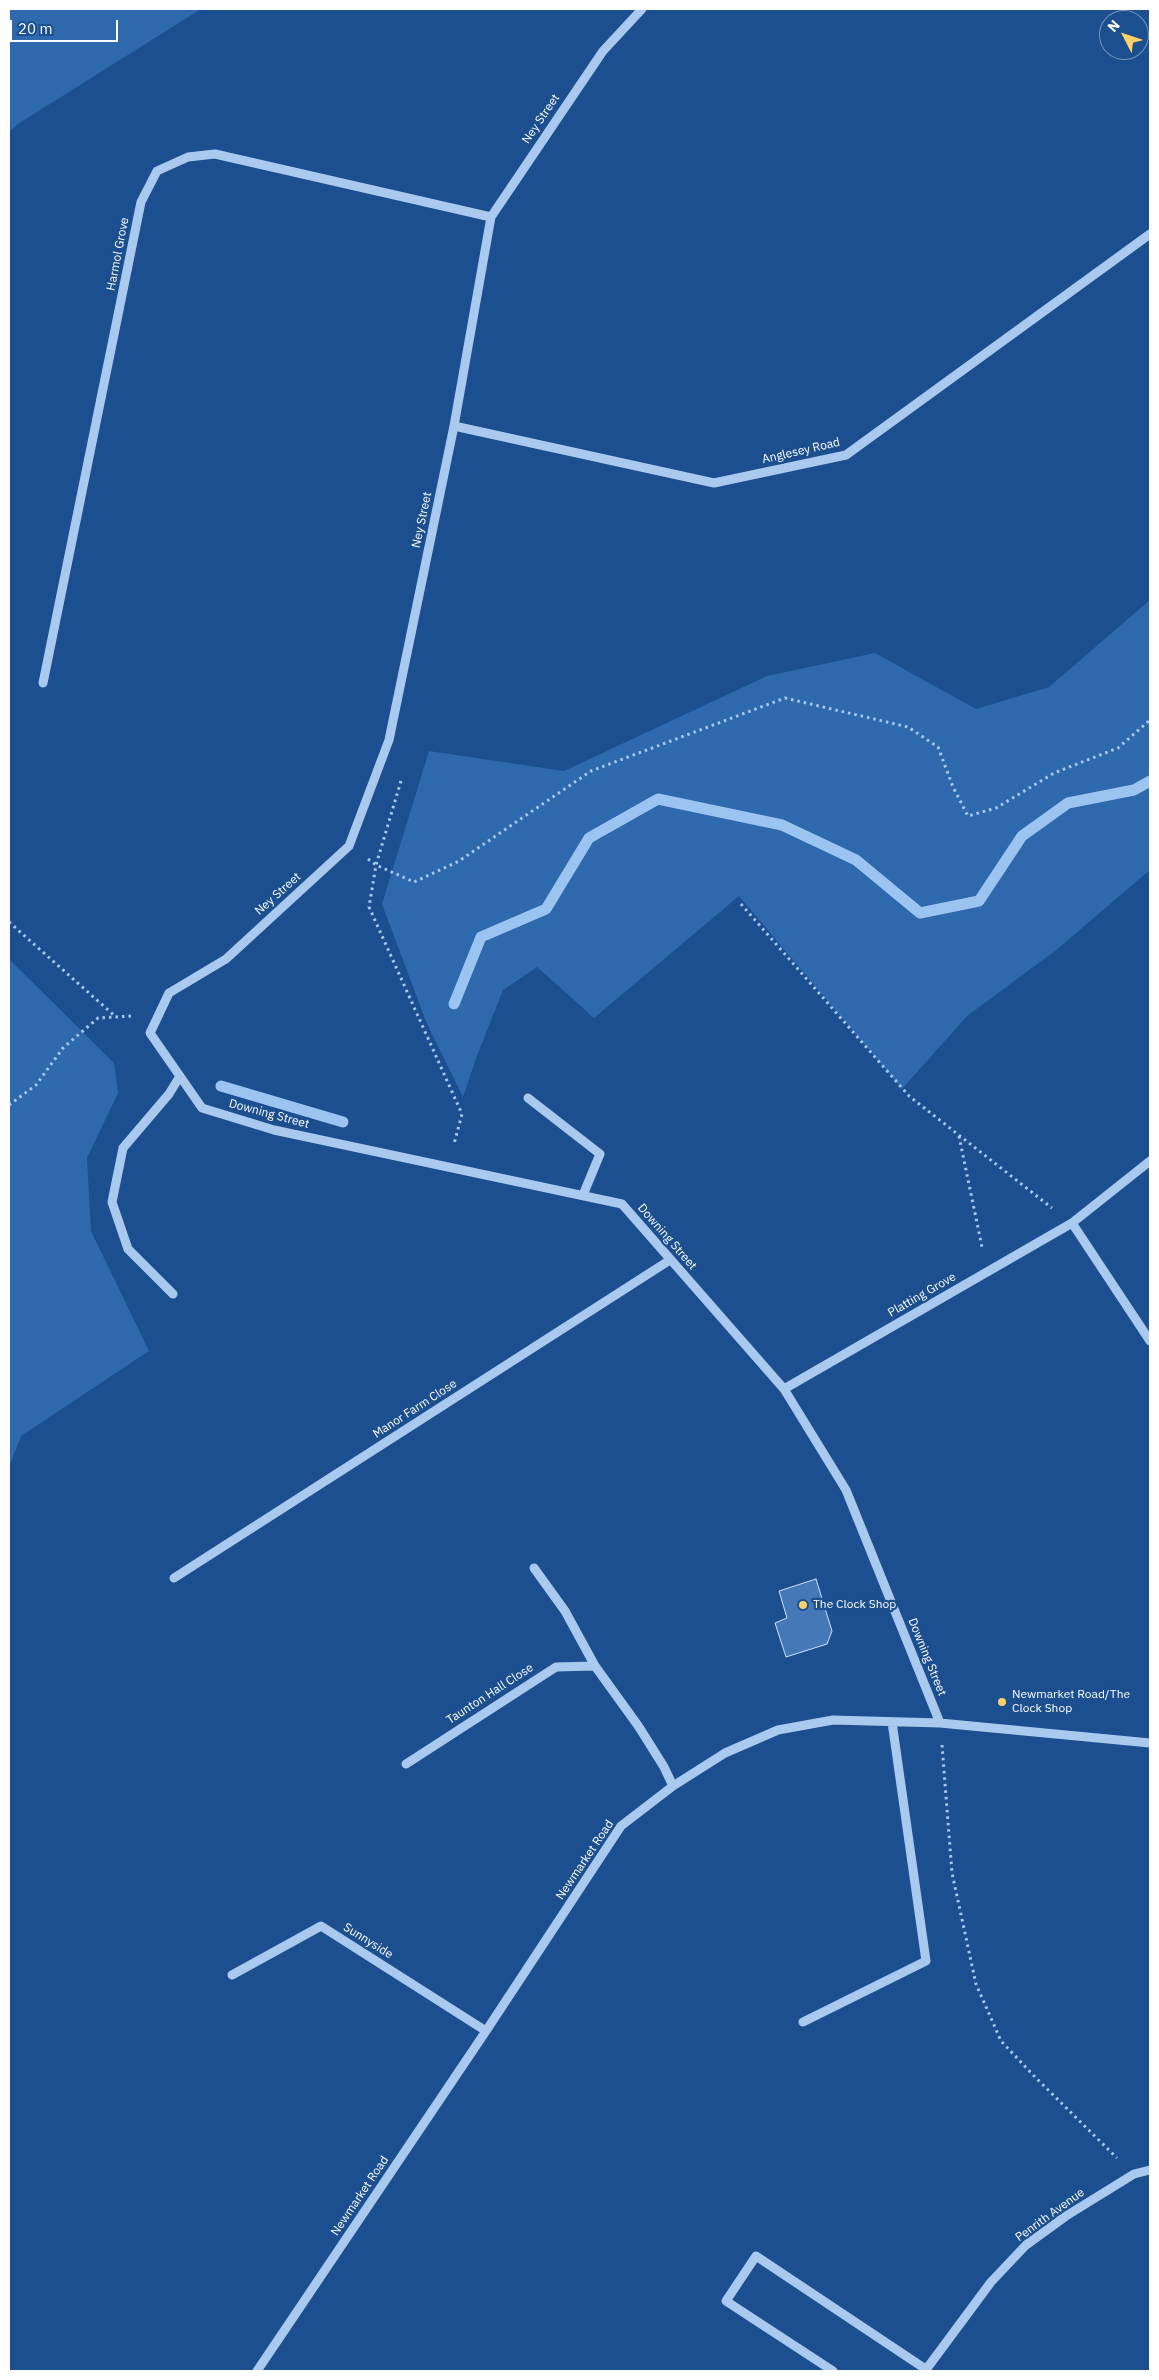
<!DOCTYPE html>
<style>
body{margin:0}
#map{position:relative;width:1159px;height:2380px;overflow:hidden;background:#1b4f8f;font-family:"IBM Plex Sans",sans-serif}
canvas{display:block}
.frame{position:absolute;inset:0;border:10px solid #fff;pointer-events:none}
.north{position:absolute;left:1099px;top:10px;width:50px;height:50px;box-sizing:border-box;background:#1b4f8f;border:1px solid #7695bc;border-radius:50%;rotate:311deg;font-size:14px;font-weight:700;line-height:20px;text-align:center;color:#fff}
.north::after{content:'';display:block;margin:auto;width:18px;height:22px;background:#ffd166;clip-path:polygon(50% 0,100% 100%,50% 72%,0 100%)}
.scale{position:absolute;left:10px;top:20px;width:108px;height:22px;box-sizing:border-box;border:2px solid #fff;border-top:0;padding-left:6px;font-size:15px;line-height:18px;white-space:nowrap;color:#fff;-webkit-text-stroke:4px #1b4f8f;paint-order:stroke}
</style>
<div id="map">
<canvas width="1159" height="2380"></canvas>
<div class="frame"></div>
<div class="north">N</div>
<div class="scale">20 m</div>
</div>
<script>
const context = document.querySelector('canvas').getContext('2d');
context.lineJoin = 'round';
function paint(path, color) {
  context.fillStyle = color;
  context.fill(path, 'evenodd');
}
function poly(rows) {
  const path = new Path2D();
  for (const r of rows) {
    path.moveTo(r[0], r[1]);
    for (let i = 2; i < r.length; i += 2) path.lineTo(r[i], r[i + 1]);
  }
  return path;
}
function stroke(path, color, width, dash) {
  context.strokeStyle = color;
  context.lineWidth = width;
  context.lineCap = dash ? 'butt' : 'round';
  context.setLineDash(dash || []);
  context.stroke(path);
}
function label(font, color, halo, rows, align = 'center') {
  context.font = font + ' "IBM Plex Sans",sans-serif';
  context.lineWidth = 4.5;
  context.setLineDash([]);
  context.textBaseline = 'middle';
  context.strokeStyle = halo;
  context.fillStyle = color;
  for (const [text, x, y, turn = 0] of rows) {
    context.save();
    context.translate(x, y);
    context.rotate((+turn || 0) * Math.PI / 180);
    context.textAlign = isNaN(turn) ? turn : align;
    if (halo) context.strokeText(text, 0, 0);
    context.fillText(text, 0, 0);
    context.restore();
  }
}
paint(poly([
 [9,9,201,9,18,124,9,132],
 [1150,600,1150,870,1055,951,967,1016,902,1089,739,896,594,1018,537,967,503,990,477,1056,463,1097,427,1024,382,904,429,751,564,771,767,676,875,653,976,709,1049,687],
 [9,959,114,1063,118,1093,87,1158,91,1231,149,1351,21,1436,9,1467]
]), '#2e69ad');
stroke(poly([
 [454,1004,481,937,546,909,589,838,658,799,782,825,856,860,920,913,979,901,1022,836,1068,803,1134,790,1150,781],
 [221,1086,343,1122]
]), '#9cc4f0', 11);
const building = poly([
 [816,1579,832,1631,827,1644,786,1657,775,1623,787,1618,779,1591,816,1579]
]);
paint(building, '#4478b7');
stroke(building, '#cfe3fa', 1);
stroke(poly([
 [401,781,376,865,369,907,462,1114,454,1144],
 [368,859,376,865,414,882,459,861,591,771,785,698,908,727,938,747,953,787,968,816,996,808,1054,773,1118,748,1150,720],
 [741,904,909,1096,1052,1208],
 [9,922,116,1017],
 [9,1105,36,1085,63,1048,98,1018,131,1016],
 [959,1136,982,1247],
 [942,1745,952,1873,976,1984,1001,2041,1035,2077,1117,2158]
]), '#a9c9ee', 3, [2.5, 4]);
stroke(poly([
 [642,9,603,51,491,217,454,426,389,740,349,846,226,959,169,993,150,1033,202,1108,274,1130,622,1204,784,1389,846,1490,940,1723],
 [454,426,714,483,846,455,1150,234],
 [43,683,141,202,157,171,188,157,215,154,491,217],
 [528,1098,600,1154,583,1195],
 [1072,1223,1150,1341],
 [173,1294,128,1249,112,1202,123,1148,169,1094,180,1076],
 [784,1389,1072,1223,1150,1161],
 [534,1568,565,1611,595,1666],
 [174,1578,670,1260],
 [406,1764,556,1667,595,1666,639,1727,664,1767,673,1786],
 [232,1975,321,1926,486,2031],
 [803,2022,926,1961,892,1722],
 [257,2371,486,2031,621,1826,673,1786,725,1753,778,1730,833,1720,940,1723,1150,1743],
 [833,2371,726,2301,756,2256,927,2370],
 [925,2371,991,2282,1026,2245,1066,2216,1134,2174,1150,2170]
]), '#a9c9ee', 9);
for (const [x, y, r, color] of [
 [803,1605,5,"#ffd166"],
 [1002,1702,5,"#ffd166"]
]) {
  const dot = new Path2D();
  dot.arc(x, y, r, 0, 2 * Math.PI);
  context.fillStyle = color;
  context.fill(dot);
  stroke(dot, '#1b4f8f', 2);
}
label('12px', '#fff', '#1b4f8f', [
 ["Ney Street",541,119,-56],
 ["Harmol Grove",118,254,-79],
 ["Anglesey Road",801,451,-13],
 ["Ney Street",422,520,-78],
 ["Ney Street",278,894,-42],
 ["Downing Street",269,1114,15],
 ["Downing Street",667,1237,49],
 ["Platting Grove",922,1295,-30],
 ["Manor Farm Close",415,1409,-33],
 ["Downing Street",927,1657,68],
 ["Taunton Hall Close",490,1694,-33],
 ["Newmarket Road",585,1860,-56],
 ["Sunnyside",368,1941,32],
 ["Newmarket Road",360,2196,-56],
 ["Penrith Avenue",1050,2215,-36]
]);
label('12px', '#fff', '#1b4f8f', [
 ["The Clock Shop",813,1605],
 ["Newmarket Road/The",1012,1695],
 ["Clock Shop",1012,1709]
], 'left');
</script>
